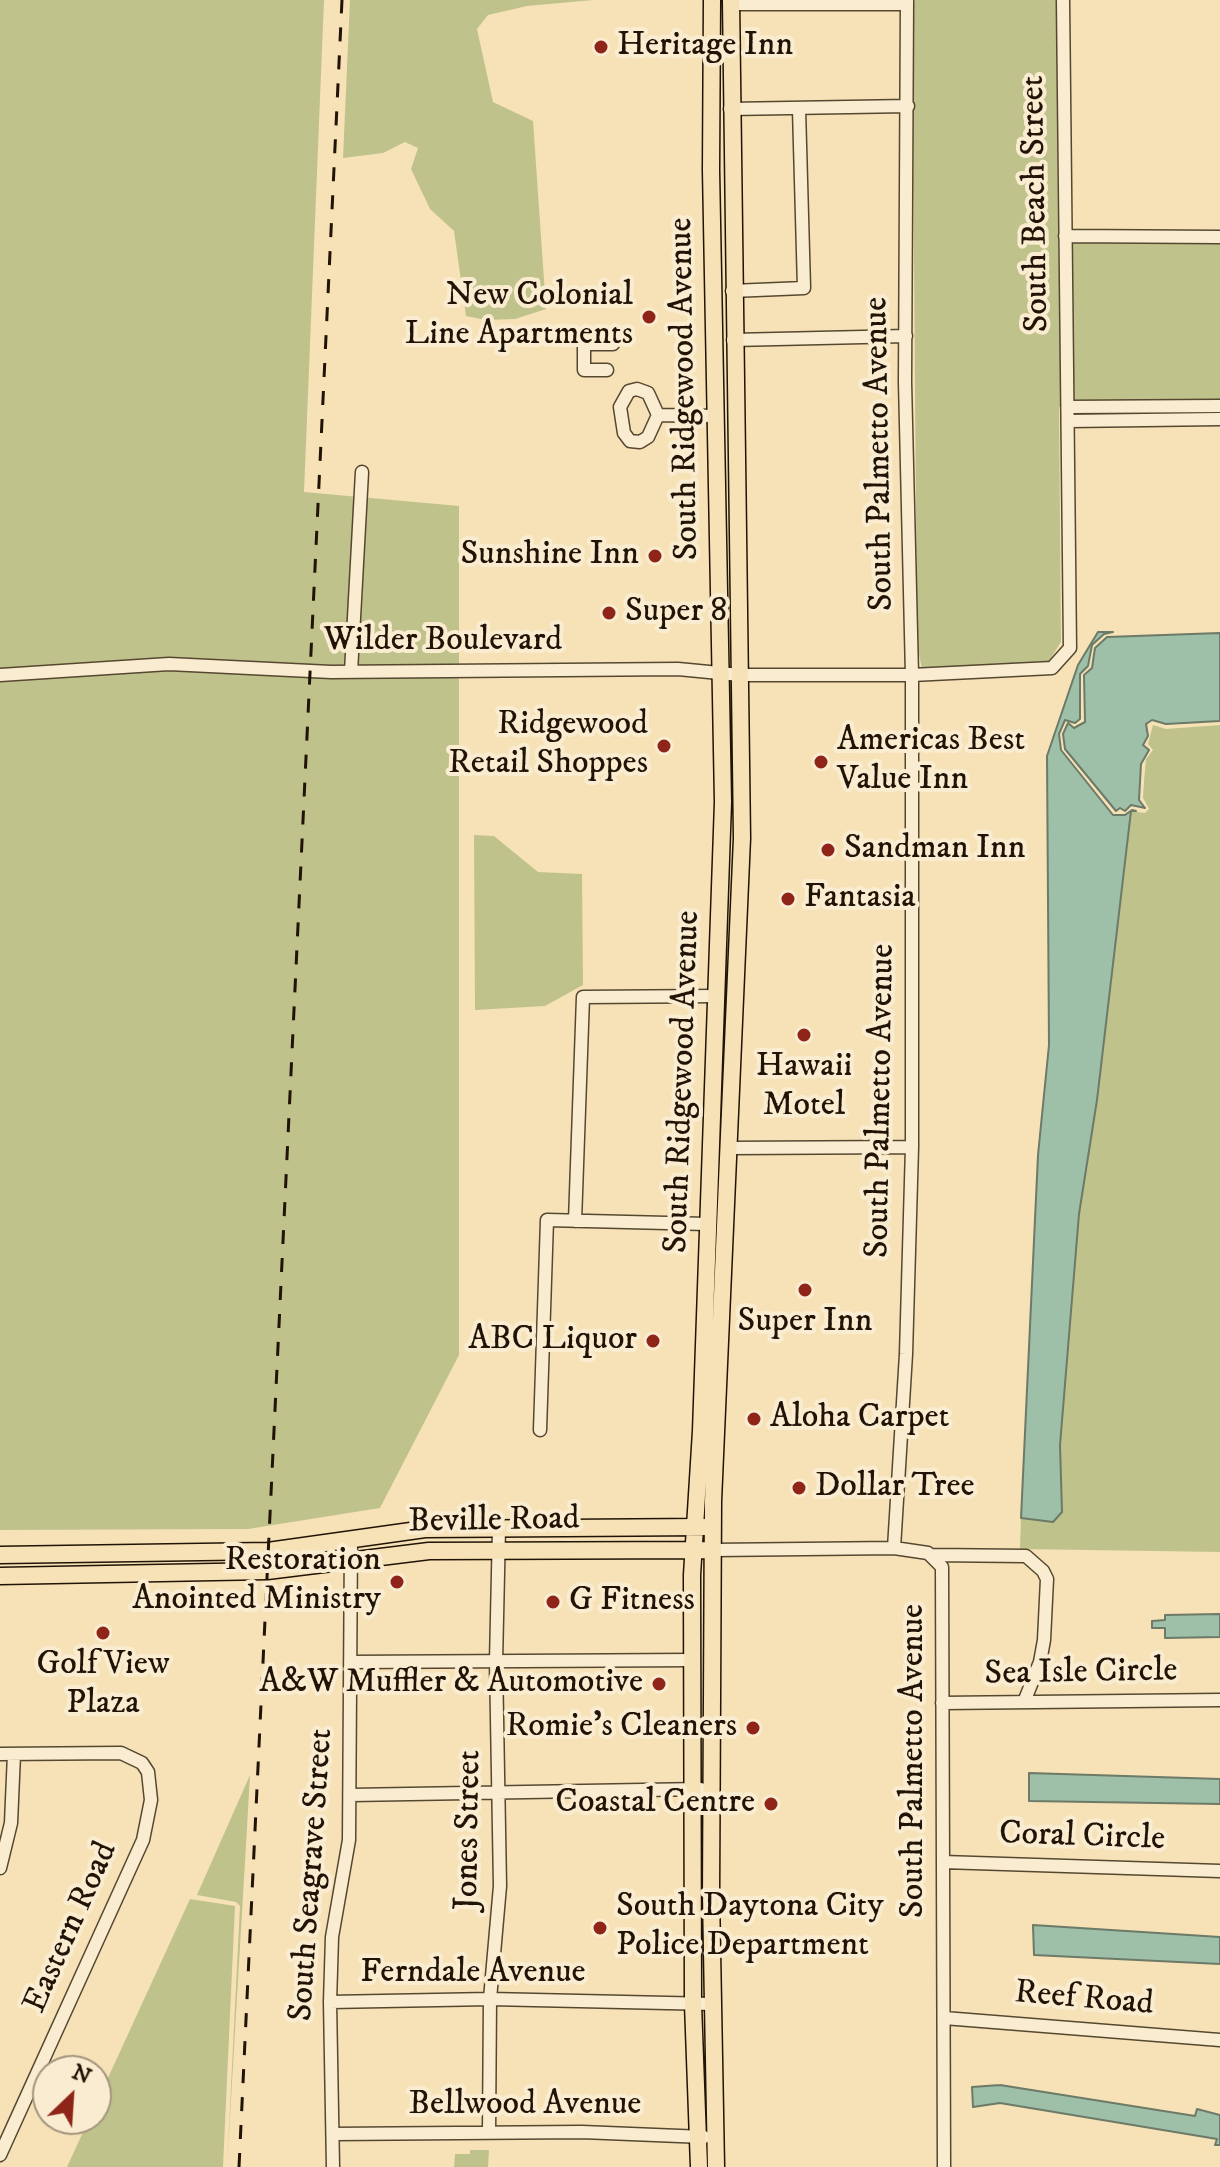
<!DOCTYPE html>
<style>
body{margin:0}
#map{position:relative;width:1220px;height:2167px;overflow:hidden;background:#f6e2b6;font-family:"IM FELL DW Pica",serif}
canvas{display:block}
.north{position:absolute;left:32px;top:2055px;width:80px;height:80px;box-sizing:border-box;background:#f9ecd0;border:2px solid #a3957f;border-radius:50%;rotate:25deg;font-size:22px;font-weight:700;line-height:32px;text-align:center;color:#211305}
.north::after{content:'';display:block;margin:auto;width:28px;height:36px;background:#8f2418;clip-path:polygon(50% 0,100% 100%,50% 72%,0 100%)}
</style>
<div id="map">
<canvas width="1220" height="2167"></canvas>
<div class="north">N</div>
</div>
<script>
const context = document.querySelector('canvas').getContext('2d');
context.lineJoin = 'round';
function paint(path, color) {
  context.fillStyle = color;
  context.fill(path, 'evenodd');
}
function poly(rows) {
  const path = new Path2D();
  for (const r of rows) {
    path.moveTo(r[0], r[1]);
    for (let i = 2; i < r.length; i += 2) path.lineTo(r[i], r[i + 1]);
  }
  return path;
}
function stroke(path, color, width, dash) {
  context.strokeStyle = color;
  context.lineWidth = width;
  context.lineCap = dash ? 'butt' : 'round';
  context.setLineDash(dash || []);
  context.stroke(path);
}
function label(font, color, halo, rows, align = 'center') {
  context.font = font + ' "IM FELL DW Pica",serif';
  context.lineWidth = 8;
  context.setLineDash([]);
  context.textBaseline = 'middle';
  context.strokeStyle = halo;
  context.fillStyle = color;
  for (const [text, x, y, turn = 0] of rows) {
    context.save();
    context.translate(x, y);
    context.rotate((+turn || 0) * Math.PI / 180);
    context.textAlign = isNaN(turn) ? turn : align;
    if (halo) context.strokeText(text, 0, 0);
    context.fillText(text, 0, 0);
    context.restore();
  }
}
paint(poly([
 [0,0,324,0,304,492,459,506,459,1355,380,1508,248,1529,0,1530],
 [350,0,593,0,527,6,488,15,477,29,493,102,533,121,546,309,515,319,486,320,466,316,454,231,430,209,411,169,418,148,405,142,383,153,343,158],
 [915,0,1057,0,1058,240,1064,407,1059,407,1061,642,1049,661,922,669,917,644,912,5],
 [1070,242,1220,243,1220,401,1074,401],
 [1153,725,1166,729,1220,725,1220,1552,1020,1549,1021,1518,1053,1522,1062,1512,1060,1445,1079,1214,1097,1100,1131,811,1145,813,1149,809,1143,798,1144,781,1146,759,1153,750,1148,744],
 [474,835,494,836,538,872,582,874,583,985,545,1006,475,1010],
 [250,1775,247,1828,227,2167,240,1906,236,1902,197,1895],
 [190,1899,235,1906,223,2167,67,2167,89,2119,96,2119,96,2104],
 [470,2150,489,2150,488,2167,454,2167,455,2154,470,2154]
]), '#c0c28c');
const water = poly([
 [1098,632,1113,632,1104,634,1092,645,1088,666,1080,674,1080,719,1075,723,1065,720,1059,734,1061,750,1113,815,1125,815,1132,810,1136,811,1131,811,1097,1100,1079,1214,1060,1445,1062,1512,1053,1522,1021,1518,1038,1155,1049,1045,1047,756,1078,665,1098,632],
 [1220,633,1220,721,1166,724,1152,720,1146,724,1148,736,1143,745,1149,750,1141,764,1139,800,1145,808,1131,805,1125,811,1120,808,1116,811,1065,749,1063,734,1068,723,1074,728,1085,722,1084,675,1092,668,1095,648,1107,637,1220,633],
 [1220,1614,1220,1637,1165,1638,1165,1628,1152,1628,1152,1621,1165,1620,1165,1615,1220,1614],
 [1029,1773,1220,1779,1220,1804,1029,1801,1029,1773],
 [1033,1925,1220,1937,1220,1964,1034,1955,1033,1925],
 [1000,2085,1195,2116,1197,2109,1220,2115,1220,2145,1215,2145,1217,2139,1000,2103,973,2107,972,2087,1000,2085]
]);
paint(water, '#9ebfa8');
stroke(water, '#6c7a67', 2);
const minor = poly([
 [731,4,907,4],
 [730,109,908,106],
 [1065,236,1220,237],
 [732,291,804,288,799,109],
 [733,340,906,336],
 [607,370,584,370,584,344,613,344],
 [1069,407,1220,406],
 [658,415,648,437,640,442,630,441,624,433,620,407,629,391,637,389,648,393,658,415,716,416],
 [1069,421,1220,419],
 [351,672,362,472],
 [0,675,169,664,331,672,678,669,740,675,912,675,1052,668,1070,648,1063,0],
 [729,1148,912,1147],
 [575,1221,583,997,718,996],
 [540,1430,547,1220,707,1224],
 [894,1548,906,1354,912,1147,912,675,905,382,907,0],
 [714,1550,894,1548,928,1553,942,1567,944,2167],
 [932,1555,1026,1556,1043,1571,1047,1579,1044,1640,1040,1662,1024,1702],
 [350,1662,693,1660],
 [942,1703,1220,1700],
 [0,1754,121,1753,142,1763,148,1772,151,1800,143,1840,0,2155],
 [351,1795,701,1789],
 [943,1862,1220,1871],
 [0,1868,11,1823,14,1754],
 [330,2002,490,1999,712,2004],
 [944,2018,1220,2040],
 [489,2132,490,1999,500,1886,496,1662,499,1528],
 [333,2134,582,2132,704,2137],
 [333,2167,330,2002,332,1937,349,1840,351,1538]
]);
const major = poly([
 [0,1555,268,1551,425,1529,704,1527],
 [0,1576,267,1571,429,1551,705,1550],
 [699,2167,693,2004,692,1575,701,1431,723,802,711,170,712,0],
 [716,2167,711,1895,713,1501,742,838,731,0]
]);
stroke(minor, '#564731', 15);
stroke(major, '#211305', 19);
stroke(minor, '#f9ecd0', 12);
stroke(major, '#f6e2b6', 16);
stroke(poly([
 [239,2167,342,0]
]), '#211305', 3, [14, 14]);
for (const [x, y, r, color] of [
 [601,47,8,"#8f2418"],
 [649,317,8,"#8f2418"],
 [655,556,8,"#8f2418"],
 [609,613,8,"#8f2418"],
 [664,746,8,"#8f2418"],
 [821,762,8,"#8f2418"],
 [828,850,8,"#8f2418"],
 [788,899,8,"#8f2418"],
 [804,1035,8,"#8f2418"],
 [805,1290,8,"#8f2418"],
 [653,1341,8,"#8f2418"],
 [754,1419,8,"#8f2418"],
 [799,1488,8,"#8f2418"],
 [397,1582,8,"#8f2418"],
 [553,1602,8,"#8f2418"],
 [103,1633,8,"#8f2418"],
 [659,1684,8,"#8f2418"],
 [753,1728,8,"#8f2418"],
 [771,1804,8,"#8f2418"],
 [600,1928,8,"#8f2418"]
]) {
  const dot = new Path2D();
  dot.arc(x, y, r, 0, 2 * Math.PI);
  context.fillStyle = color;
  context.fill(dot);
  stroke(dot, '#f9ecd0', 3);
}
label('34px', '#211305', '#f9ecd0', [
 ["Heritage Inn",617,47],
 ["New Colonial",633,297,"right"],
 ["Line Apartments",633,336,"right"],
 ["Sunshine Inn",639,556,"right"],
 ["Super 8",625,613],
 ["Ridgewood",648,726,"right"],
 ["Retail Shoppes",648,765,"right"],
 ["Americas Best",837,742],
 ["Value Inn",837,781],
 ["Sandman Inn",844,850],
 ["Fantasia",804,899],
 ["Hawaii",804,1068,"center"],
 ["Motel",804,1107,"center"],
 ["Super Inn",805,1323,"center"],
 ["ABC Liquor",637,1341,"right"],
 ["Aloha Carpet",770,1419],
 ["Dollar Tree",815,1488],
 ["Restoration",381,1562,"right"],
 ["Anointed Ministry",381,1601,"right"],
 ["G Fitness",569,1602],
 ["GolfView",103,1666,"center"],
 ["Plaza",103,1705,"center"],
 ["A&W Muffler & Automotive",643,1684,"right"],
 ["Romie's Cleaners",737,1728,"right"],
 ["Coastal Centre",755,1804,"right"],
 ["South Daytona City",616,1908],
 ["Police Department",616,1947]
], 'left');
label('34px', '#211305', '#f9ecd0', [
 ["South Beach Street",1037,204,-91],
 ["South Ridgewood Avenue",686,389,-91],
 ["South Palmetto Avenue",881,454,-91],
 ["Wilder Boulevard",443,642],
 ["South Ridgewood Avenue",684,1082,-88],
 ["South Palmetto Avenue",882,1101,-89],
 ["Beville Road",494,1522,-1],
 ["Sea Isle Circle",1081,1674,-1],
 ["South Palmetto Avenue",915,1761,-90],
 ["Jones Street",470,1830,-89],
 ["Coral Circle",1082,1838,2],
 ["South Seagrave Street",313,1875,-86],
 ["Eastern Road",72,1928,-66],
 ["Ferndale Avenue",473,1974],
 ["Reef Road",1084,2000,5],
 ["Bellwood Avenue",525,2106]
]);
</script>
